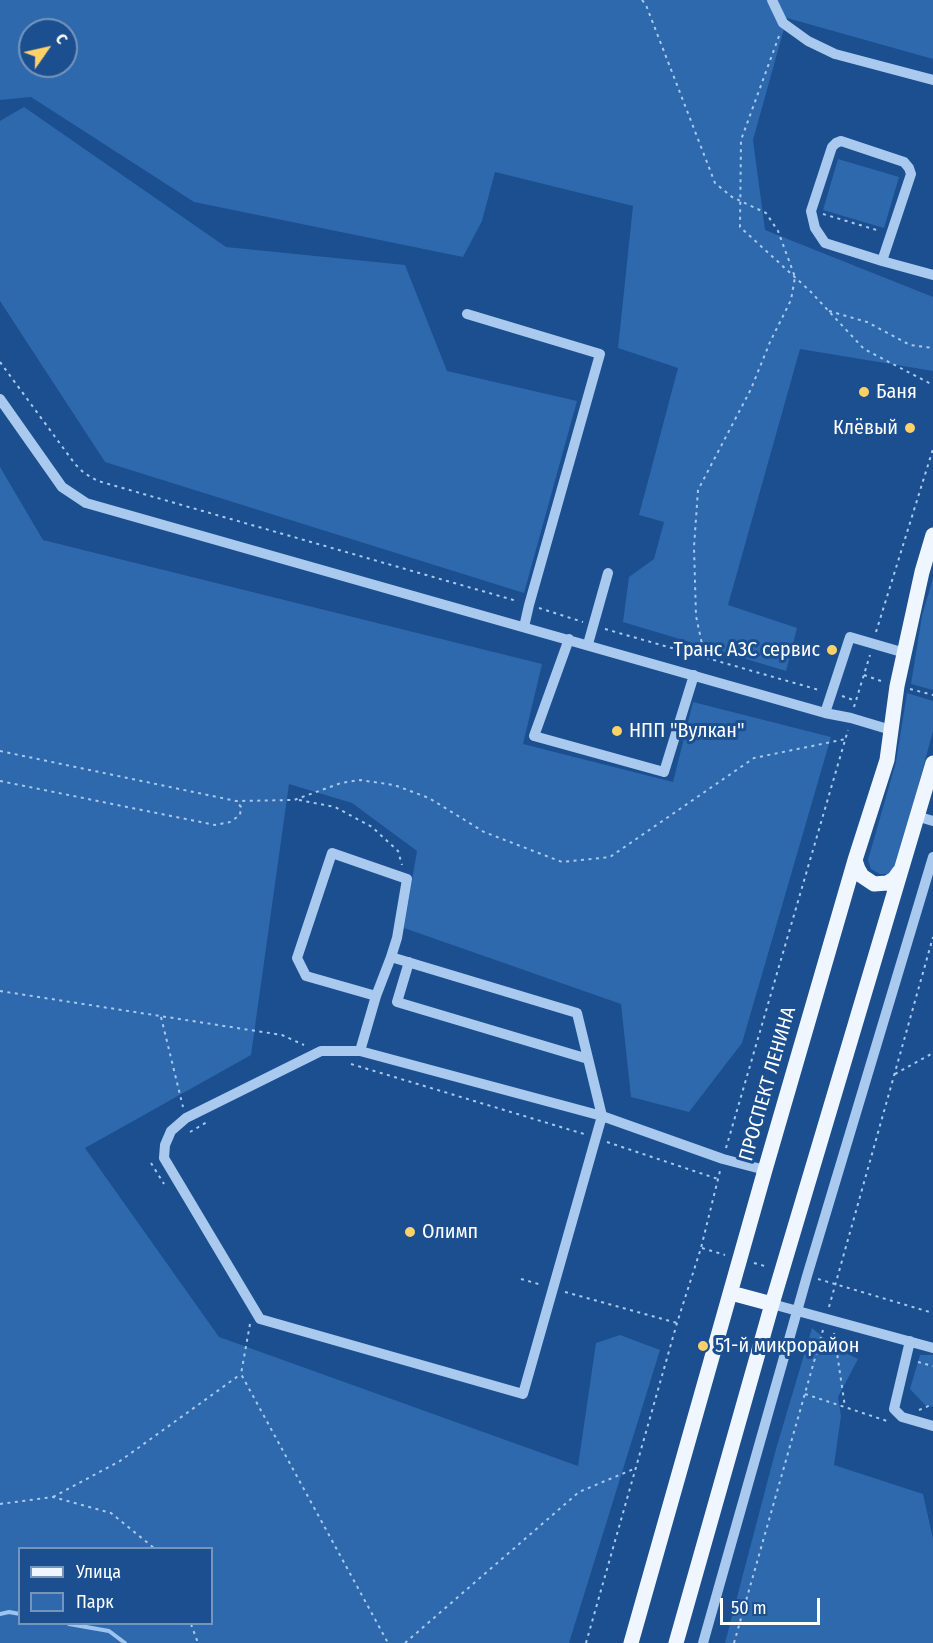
<!DOCTYPE html>
<meta charset="utf-8">
<style>
body{margin:0}
#map{position:relative;width:933px;height:1643px;overflow:hidden;background:#1b4f8f;font-family:"Fira Sans Condensed",sans-serif}
canvas{display:block}
.legend{position:absolute;left:18px;top:1547px;width:195px;height:78px;box-sizing:border-box;background:#1b4f8f;border:2px solid #7695bc;margin:0;padding:8px 10px;list-style:none;font-size:18px;color:#fff}
.legend li{display:flex;align-items:center;gap:12px;height:30px}
.legend b{width:30px;border:2px solid #7695bc}
.north{position:absolute;left:18px;top:18px;width:60px;height:60px;box-sizing:border-box;background:#1b4f8f;border:2px solid #7695bc;border-radius:50%;rotate:56deg;font-size:16px;font-weight:700;line-height:24px;text-align:center;color:#fff}
.north::after{content:'';display:block;margin:auto;width:21px;height:27px;background:#ffd166;clip-path:polygon(50% 0,100% 100%,50% 72%,0 100%)}
.scale{position:absolute;left:720px;top:1598px;width:100px;height:27px;box-sizing:border-box;border:3px solid #fff;border-top:0;padding-left:8px;font-size:18px;line-height:21px;white-space:nowrap;color:#fff;-webkit-text-stroke:4px #1b4f8f;paint-order:stroke}
</style>
<div id="map">
<canvas width="933" height="1643"></canvas>
<ul class="legend">
<li><b style="height:8px;background:#f0f6ff"></b>Улица</li>
<li><b style="height:16px;background:#2e69ad"></b>Парк</li>
</ul>
<div class="north">С</div>
<div class="scale">50 m</div>
</div>
<script>
const context = document.querySelector('canvas').getContext('2d');
context.lineJoin = 'round';
function paint(path, color) {
  context.fillStyle = color;
  context.fill(path, 'evenodd');
}
function poly(rows) {
  const path = new Path2D();
  for (const r of rows) {
    path.moveTo(r[0], r[1]);
    for (let i = 2; i < r.length; i += 2) path.lineTo(r[i], r[i + 1]);
  }
  return path;
}
function stroke(path, color, width, dash) {
  context.strokeStyle = color;
  context.lineWidth = width;
  context.lineCap = dash ? 'butt' : 'round';
  context.setLineDash(dash || []);
  context.stroke(path);
}
function label(font, color, halo, rows, align = 'center') {
  context.font = font + ' "Fira Sans Condensed",sans-serif';
  context.lineWidth = 6;
  context.setLineDash([]);
  context.textBaseline = 'middle';
  context.strokeStyle = halo;
  context.fillStyle = color;
  for (const [text, x, y, turn = 0] of rows) {
    context.save();
    context.translate(x, y);
    context.rotate((+turn || 0) * Math.PI / 180);
    context.textAlign = isNaN(turn) ? turn : align;
    if (halo) context.strokeText(text, 0, 0);
    context.fillText(text, 0, 0);
    context.restore();
  }
}
paint(poly([
 [0,0,933,0,933,59,787,18,753,140,765,230,933,297,933,371,800,349,728,605,797,628,786,671,623,622,629,577,654,559,664,522,639,515,678,368,618,348,633,206,495,172,482,221,463,257,194,202,31,97,0,100],
 [30,30,66,30,66,66,30,66],
 [24,107,226,247,405,265,447,371,577,401,524,593,105,462,0,301,0,121],
 [838,159,899,177,884,228,823,210],
 [0,467,43,540,542,664,523,744,673,782,693,702,831,737,742,1043,689,1112,631,1097,621,1004,404,928,417,851,352,803,289,784,251,1055,85,1148,219,1337,578,1466,596,1343,620,1335,660,1350,569,1643,0,1643],
 [20,1548,212,1548,212,1624,20,1624],
 [933,578,933,690,911,684,922,616],
 [907,693,933,701,933,731,896,868,890,874,880,874,871,869,868,860,896,762],
 [812,1328,836,1348,858,1359,838,1397,841,1416,834,1465,923,1494,933,1539,933,1643,725,1643,776,1449],
 [920,1355,933,1355,933,1407,925,1405,910,1389]
]), '#2e69ad');
stroke(poly([
 [0,1614,9,1612,20,1614],
 [69,1624,109,1631,125,1643]
]), '#9cc4f0', 4);
stroke(poly([
 [642,0,646,5,715,183,732,197,766,213,778,231,795,277,791,300,770,342,751,389,698,490,694,547,696,616,705,658],
 [779,36,741,140,740,227,810,291,864,349,933,385],
 [823,214,880,231],
 [829,311,867,322,910,345,933,348],
 [0,362,75,464,84,473,98,481,517,601],
 [539,608,583,622],
 [605,629,819,690],
 [876,632,933,449],
 [864,675,884,682],
 [910,689,933,695],
 [842,696,856,701],
 [854,707,870,655],
 [0,751,236,801,294,800,341,783,360,780,394,785,429,798,484,832,562,862,610,857,754,758,846,739],
 [0,781,215,825,230,822,240,815,241,807,236,801],
 [299,800,335,807,372,827,398,851,402,865],
 [0,991,282,1035,304,1045],
 [161,1017,183,1107],
 [351,1064,584,1134],
 [895,1074,933,1053],
 [190,1132,209,1121],
 [607,1142,718,1179],
 [726,1148,848,730],
 [151,1163,164,1184],
 [702,1248,725,1255],
 [754,1263,768,1267],
 [521,1279,542,1285],
 [818,1279,933,1313],
 [565,1292,677,1323],
 [829,1307,933,937],
 [250,1324,241,1374,388,1643],
 [834,1333,845,1407],
 [918,1362,933,1366],
 [805,1394,887,1421],
 [919,1410,933,1404],
 [53,1497,120,1461,241,1374],
 [0,1504,53,1497,111,1513,154,1548],
 [191,1624,198,1643],
 [405,1643,579,1492,636,1468],
 [586,1643,677,1323,701,1248,720,1171],
 [734,1643,823,1330]
]), '#a9c9ee', 2, [3, 4.5]);
stroke(poly([
 [772,0,783,23,808,41,835,54,933,80],
 [882,261,911,174,909,168,904,162,841,141,836,143,832,147,811,211,815,228,825,243,882,261,933,275],
 [467,314,600,354,529,605,524,627],
 [0,399,62,487,86,503,825,713,851,718,891,730],
 [569,639,534,736,664,772,694,675],
 [588,644,608,573],
 [825,713,850,637,905,653],
 [916,816,933,821],
 [409,962,397,1002,588,1059],
 [376,996,306,976,297,958,332,853,407,879,397,938,391,957],
 [360,1051,376,996,391,957,577,1013,602,1116,523,1394,260,1319,164,1158,165,1145,171,1131,186,1118,321,1051,360,1051,602,1116,723,1159,765,1170],
 [772,1304,933,1348],
 [910,1341,894,1409,902,1417,933,1426],
 [703,1643,807,1276,933,857]
]), '#a9c9ee', 10);
stroke(poly([
 [855,860,858,869,862,876,874,884,887,883,894,879,899,872],
 [731,1293,772,1304],
 [631,1643,765,1170,855,860,887,760,897,686,922,572,933,535],
 [676,1643,772,1304,933,763]
]), '#f0f6ff', 15);
for (const [x, y, r, color] of [
 [864,392,6,"#ffd166"],
 [910,428,6,"#ffd166"],
 [832,650,6,"#ffd166"],
 [617,731,6,"#ffd166"],
 [410,1232,6,"#ffd166"],
 [703,1346,6,"#ffd166"]
]) {
  const dot = new Path2D();
  dot.arc(x, y, r, 0, 2 * Math.PI);
  context.fillStyle = color;
  context.fill(dot);
  stroke(dot, '#1b4f8f', 2);
}
label('20px', '#fff', '#1b4f8f', [
 ["Баня",876,392],
 ["Клёвый",898,428,"right"],
 ["Транс АЗС сервис",820,650,"right"],
 ["НПП \"Вулкан\"",629,731],
 ["Олимп",422,1232],
 ["51-й микрорайон",715,1346]
], 'left');
label('20px', '#fff', '#1b4f8f', [
 ["ПРОСПЕКТ ЛЕНИНА",768,1084,-74]
]);
</script>
